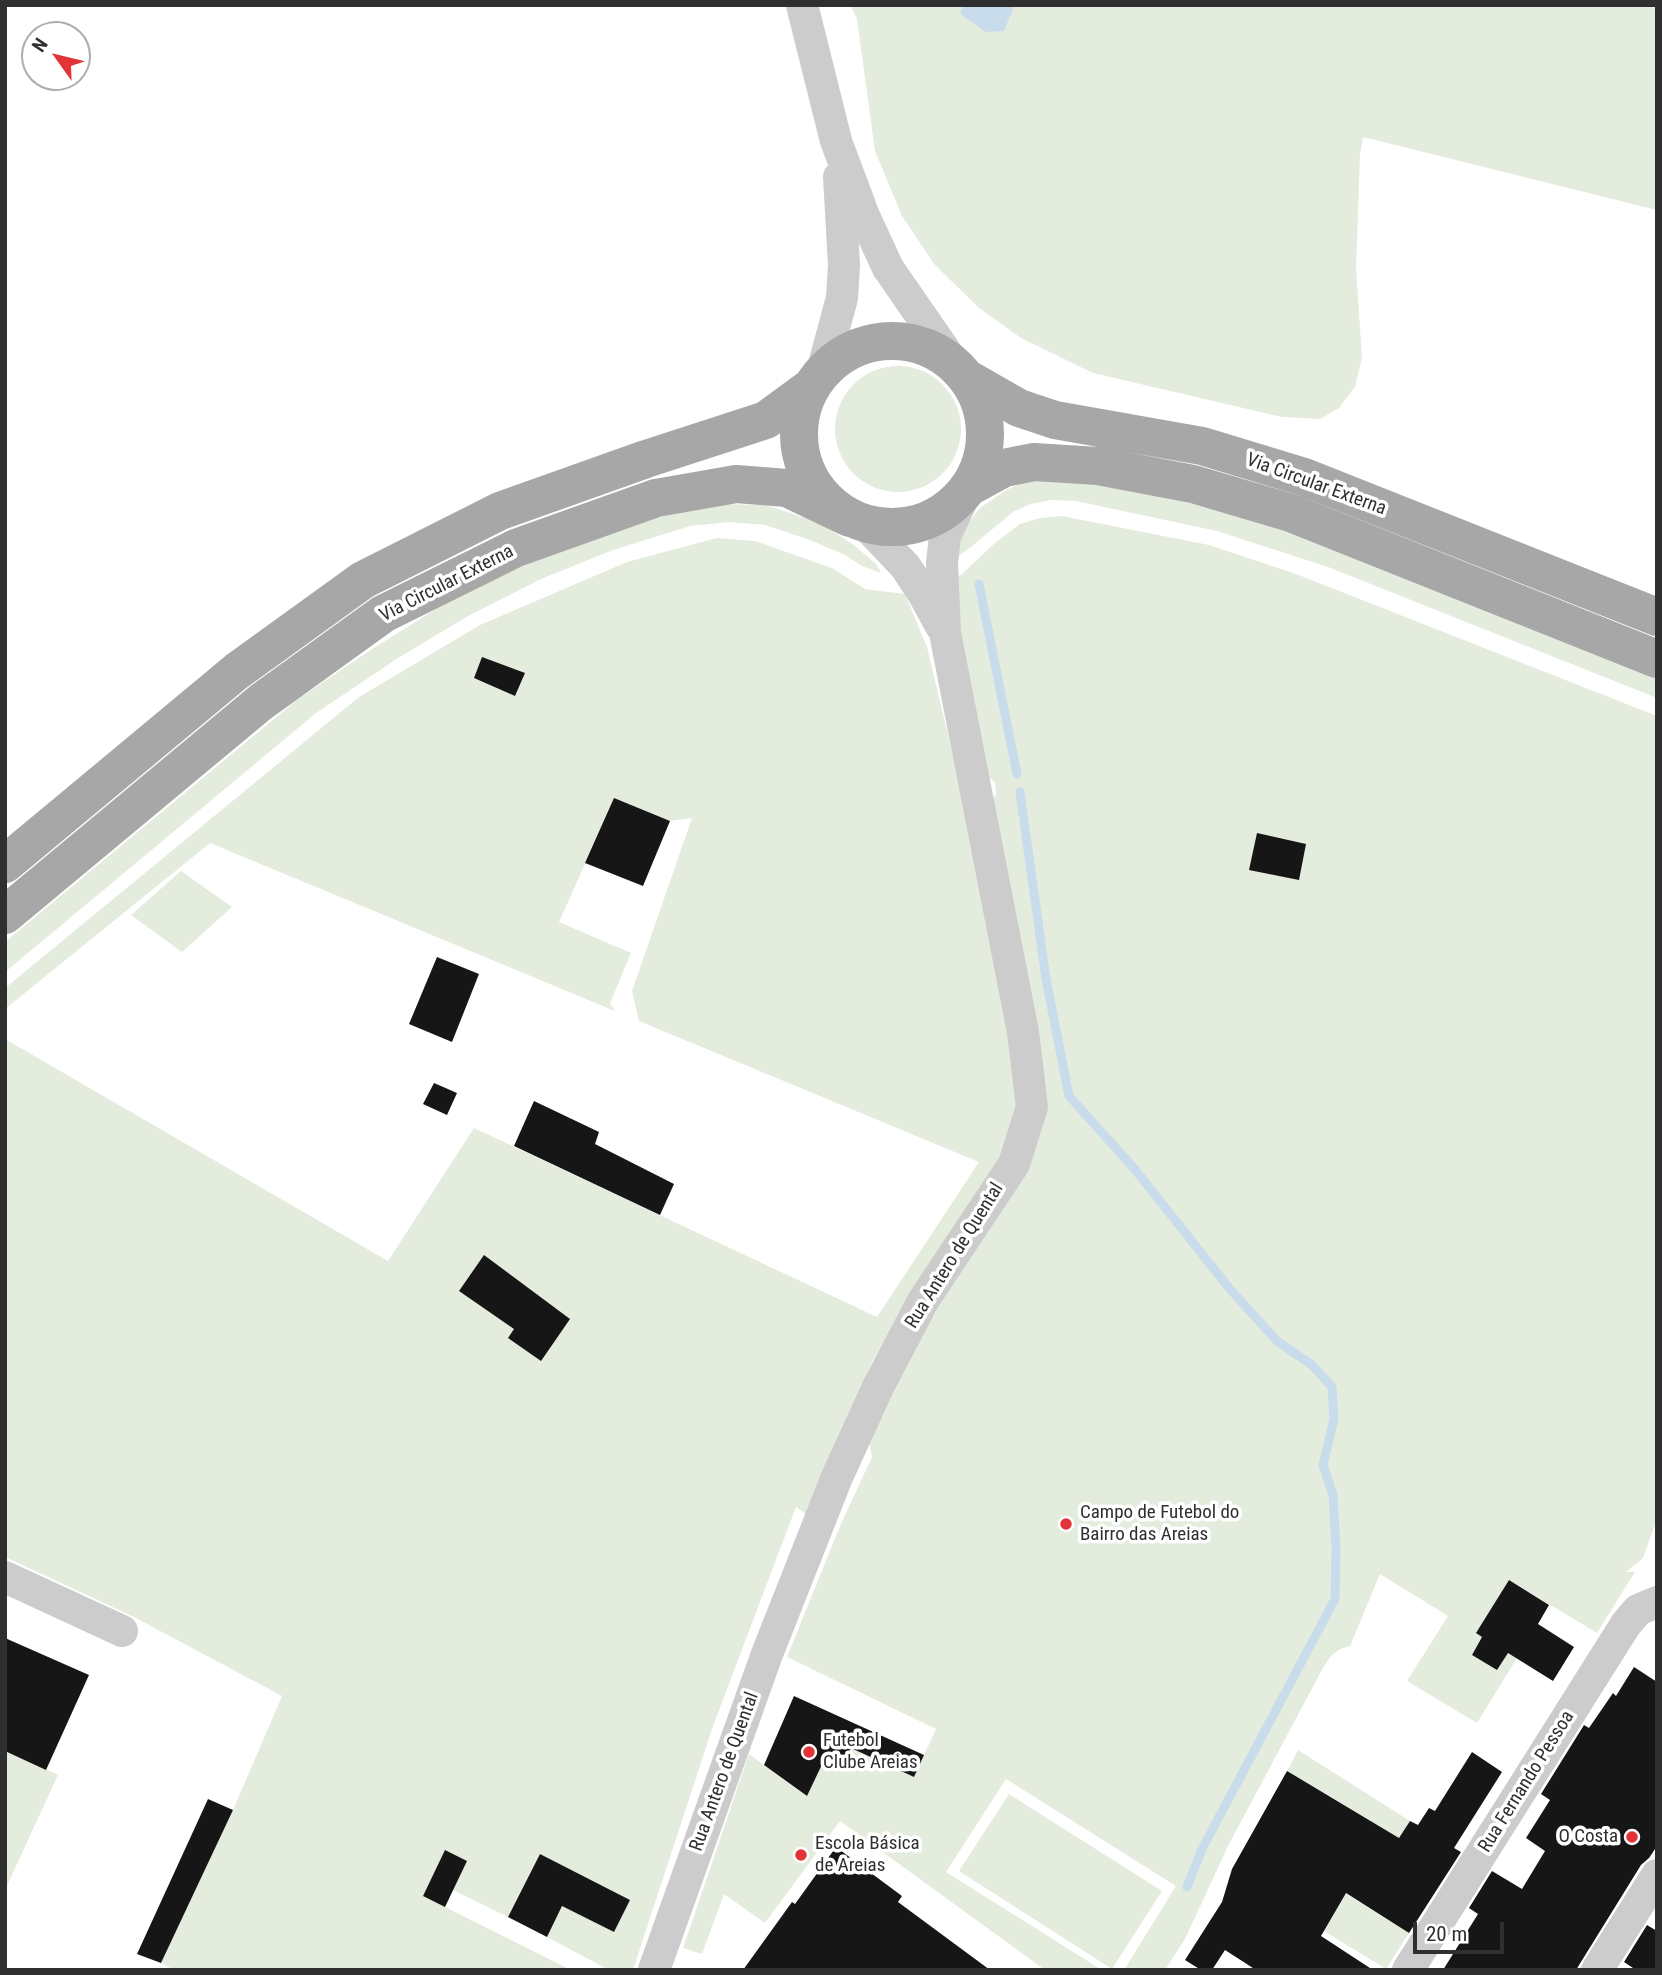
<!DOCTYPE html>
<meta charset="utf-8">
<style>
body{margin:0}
#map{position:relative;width:1662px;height:1975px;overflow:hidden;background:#fff;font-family:"Roboto Condensed",sans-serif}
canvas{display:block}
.frame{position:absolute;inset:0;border:7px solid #2f2f2f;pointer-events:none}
.north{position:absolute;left:21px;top:21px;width:70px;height:70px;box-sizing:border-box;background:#fff;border:2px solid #acacac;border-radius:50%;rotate:304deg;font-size:19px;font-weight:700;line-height:28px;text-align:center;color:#2f2f2f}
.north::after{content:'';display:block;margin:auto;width:24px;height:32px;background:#e23436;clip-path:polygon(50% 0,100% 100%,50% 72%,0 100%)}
.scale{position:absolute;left:1413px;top:1922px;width:91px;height:32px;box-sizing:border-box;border:4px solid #2f2f2f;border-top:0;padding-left:9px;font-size:21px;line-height:24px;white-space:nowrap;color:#2f2f2f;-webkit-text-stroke:5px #fff;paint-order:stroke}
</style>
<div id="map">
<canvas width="1662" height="1975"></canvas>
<div class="frame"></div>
<div class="north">N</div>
<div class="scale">20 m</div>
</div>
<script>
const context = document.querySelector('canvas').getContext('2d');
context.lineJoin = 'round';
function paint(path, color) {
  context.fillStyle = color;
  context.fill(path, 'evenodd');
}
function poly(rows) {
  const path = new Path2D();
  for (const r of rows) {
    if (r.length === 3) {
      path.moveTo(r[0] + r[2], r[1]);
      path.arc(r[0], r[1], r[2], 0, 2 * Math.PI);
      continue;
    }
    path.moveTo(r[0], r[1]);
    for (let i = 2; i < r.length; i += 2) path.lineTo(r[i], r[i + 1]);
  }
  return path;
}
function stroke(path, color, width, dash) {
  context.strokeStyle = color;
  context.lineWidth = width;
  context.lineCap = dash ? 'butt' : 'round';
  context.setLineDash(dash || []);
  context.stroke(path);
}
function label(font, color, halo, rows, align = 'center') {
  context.font = font + ' "Roboto Condensed",sans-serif';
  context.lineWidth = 7;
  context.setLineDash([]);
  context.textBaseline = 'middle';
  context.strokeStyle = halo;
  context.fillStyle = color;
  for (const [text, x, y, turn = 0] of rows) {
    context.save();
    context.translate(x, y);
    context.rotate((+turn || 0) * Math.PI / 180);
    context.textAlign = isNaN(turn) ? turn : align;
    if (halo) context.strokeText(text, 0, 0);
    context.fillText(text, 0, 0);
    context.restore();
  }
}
paint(poly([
 [850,5,963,5,960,14,1004,31,1015,5,1657,5,1657,210,1363,137,1360,155,1356,268,1362,358,1355,387,1339,408,1320,419,1282,417,1093,373,1021,338,979,308,934,264,902,216,875,151,857,19],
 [898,429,63],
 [1059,477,1151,493,1277,525,1657,675,1657,698,1328,567,1217,531,1076,501,1052,500,1030,504,1013,512,966,551,953,559,965,527,980,508,1006,490,1032,479],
 [716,504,766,505,820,523,854,545,876,564,881,573,862,566,845,555,810,540,765,525,730,522,690,526,613,550,541,579,468,616,398,658,316,713,5,972,5,942,298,699,369,651,447,602,506,572,640,521],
 [1062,516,1209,545,1296,574,1657,716,1657,1519,1643,1558,1626,1572,1635,1572,1597,1633,1509,1580,1476,1633,1482,1637,1472,1655,1497,1670,1508,1653,1517,1658,1477,1723,1407,1681,1448,1616,1380,1574,1350,1646,1340,1649,1331,1656,1323,1668,1228,1846,1185,1939,1165,1970,1124,1970,1176,1886,1006,1779,946,1872,1102,1970,1045,1970,840,1821,765,1923,724,1894,702,1954,683,1948,749,1754,806,1796,826,1756,851,1748,914,1777,936,1729,787,1657,840,1526,872,1457,869,1441,919,1332,1031,1153,991,802,996,794,995,782,988,777,948,582,962,574,996,542,1020,524,1040,518],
 [717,538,755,541,832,568,865,589,905,594,927,647,950,743,1009,1016,1017,1102,1011,1131,996,1167,937,1252,872,1362,806,1514,796,1507,713,1726,633,1970,609,1970,547,1937,562,1906,614,1932,630,1900,540,1854,508,1917,453,1890,445,1851,423,1896,571,1970,174,1970,161,1963,233,1810,282,1696,132,1616,5,1557,5,1039,388,1261,474,1128,877,1317,979,1162,639,1021,632,991,692,818,670,821,614,799,559,922,631,953,610,1003,615,1011,210,843,5,1009,5,988,359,697,480,625,627,562],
 [482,658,524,673,515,696,474,678],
 [181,871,232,907,182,952,131,915],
 [1298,1750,1410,1821,1399,1838,1330,1796,1281,1783],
 [5,1751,58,1775,5,1890],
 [1009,1794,1162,1891,1112,1969,959,1871],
 [1272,1848,1409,1933,1386,1969,1324,1931]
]), '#e4ecdd');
paint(poly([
 [963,5,1015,5,1004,31,986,32,960,14]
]), '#c9dceb');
stroke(poly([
 [979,584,1017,774],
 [1020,792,1046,979,1069,1096,1133,1167,1229,1288,1277,1341,1312,1365,1332,1387,1334,1419,1323,1465,1333,1495,1336,1549,1335,1599,1202,1849,1187,1887]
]), '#c9dceb', 9);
paint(poly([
 [482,657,525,673,515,696,474,678],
 [614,798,670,821,643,886,585,863],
 [1257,833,1306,844,1299,880,1249,870],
 [437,957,479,974,452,1042,409,1024],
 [434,1083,457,1093,447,1115,423,1104],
 [534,1101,599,1132,595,1144,674,1184,660,1215,514,1146],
 [484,1255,570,1319,541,1361,508,1338,514,1329,459,1291],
 [1509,1580,1549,1605,1538,1624,1574,1647,1553,1681,1508,1653,1497,1670,1472,1655,1482,1637,1476,1633],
 [5,1638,89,1675,46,1770,5,1751],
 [1634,1667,1657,1682,1657,1846,1649,1858,1641,1865,1576,1970,1443,1970,1478,1914,1469,1908,1492,1871,1522,1889,1545,1851,1526,1838,1550,1800,1541,1794,1584,1725,1589,1728,1613,1693,1616,1696],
 [794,1696,924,1755,914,1777,851,1748,844,1764,826,1756,807,1796,764,1765],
 [1472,1752,1502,1772,1454,1848,1461,1852,1409,1933,1346,1893,1321,1936,1373,1970,1256,1970,1225,1950,1212,1970,1201,1970,1185,1960,1222,1902,1232,1869,1287,1771,1399,1838,1410,1821,1418,1825,1429,1808,1435,1811],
 [208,1799,233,1810,161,1963,137,1954],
 [836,1847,902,1896,898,1902,990,1970,743,1970,792,1902,795,1904],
 [445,1850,467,1861,445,1907,423,1896],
 [540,1854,630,1900,614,1932,562,1906,547,1937,508,1917],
 [1647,1925,1657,1931,1657,1970,1636,1970,1624,1962]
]), '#161616');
stroke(poly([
 [802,5,836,141,864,216,888,268,953,362],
 [822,372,842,298,844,265,839,177],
 [866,525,905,566,923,593,941,626],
 [5,1577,122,1631],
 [654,1970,767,1654,837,1477,878,1387,923,1301,1014,1164,1032,1107,1023,1032,945,633,942,563,945,536,966,492],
 [1408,1970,1626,1624,1638,1610,1657,1602],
 [1597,1970,1657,1875]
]), '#ccc', 32);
stroke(poly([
 [892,434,93],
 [970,380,1019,408,1055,420,1202,446,1304,477,1657,617],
 [971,486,1004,468,1034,462,1098,466,1193,484,1291,513,1657,659],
 [5,864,237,671,363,580,500,511,646,459,766,420,811,387],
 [5,915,261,702,383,614,516,548,656,498,736,484,787,488,850,518]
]), '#a7a7a7', 38);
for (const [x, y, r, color] of [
 [1066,1524,7,"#e23436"],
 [809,1752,7,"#e23436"],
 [1632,1837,7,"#e23436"],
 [801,1855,7,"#e23436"]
]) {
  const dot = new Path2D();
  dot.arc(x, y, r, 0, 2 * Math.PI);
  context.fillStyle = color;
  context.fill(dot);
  stroke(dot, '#fff', 2.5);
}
label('19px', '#2f2f2f', '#fff', [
 ["Via Circular Externa",1316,485,20],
 ["Via Circular Externa",447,584,-27],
 ["Rua Antero de Quental",955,1256,-58],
 ["Rua Antero de Quental",725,1772,-70],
 ["Rua Fernando Pessoa",1527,1782,-58]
]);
label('19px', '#2f2f2f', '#fff', [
 ["Campo de Futebol do",1080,1513],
 ["Bairro das Areias",1080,1535],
 ["Futebol",823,1741],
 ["Clube Areias",823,1763],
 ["O Costa",1618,1837,"right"],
 ["Escola Básica",815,1844],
 ["de Areias",815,1866]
], 'left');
</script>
